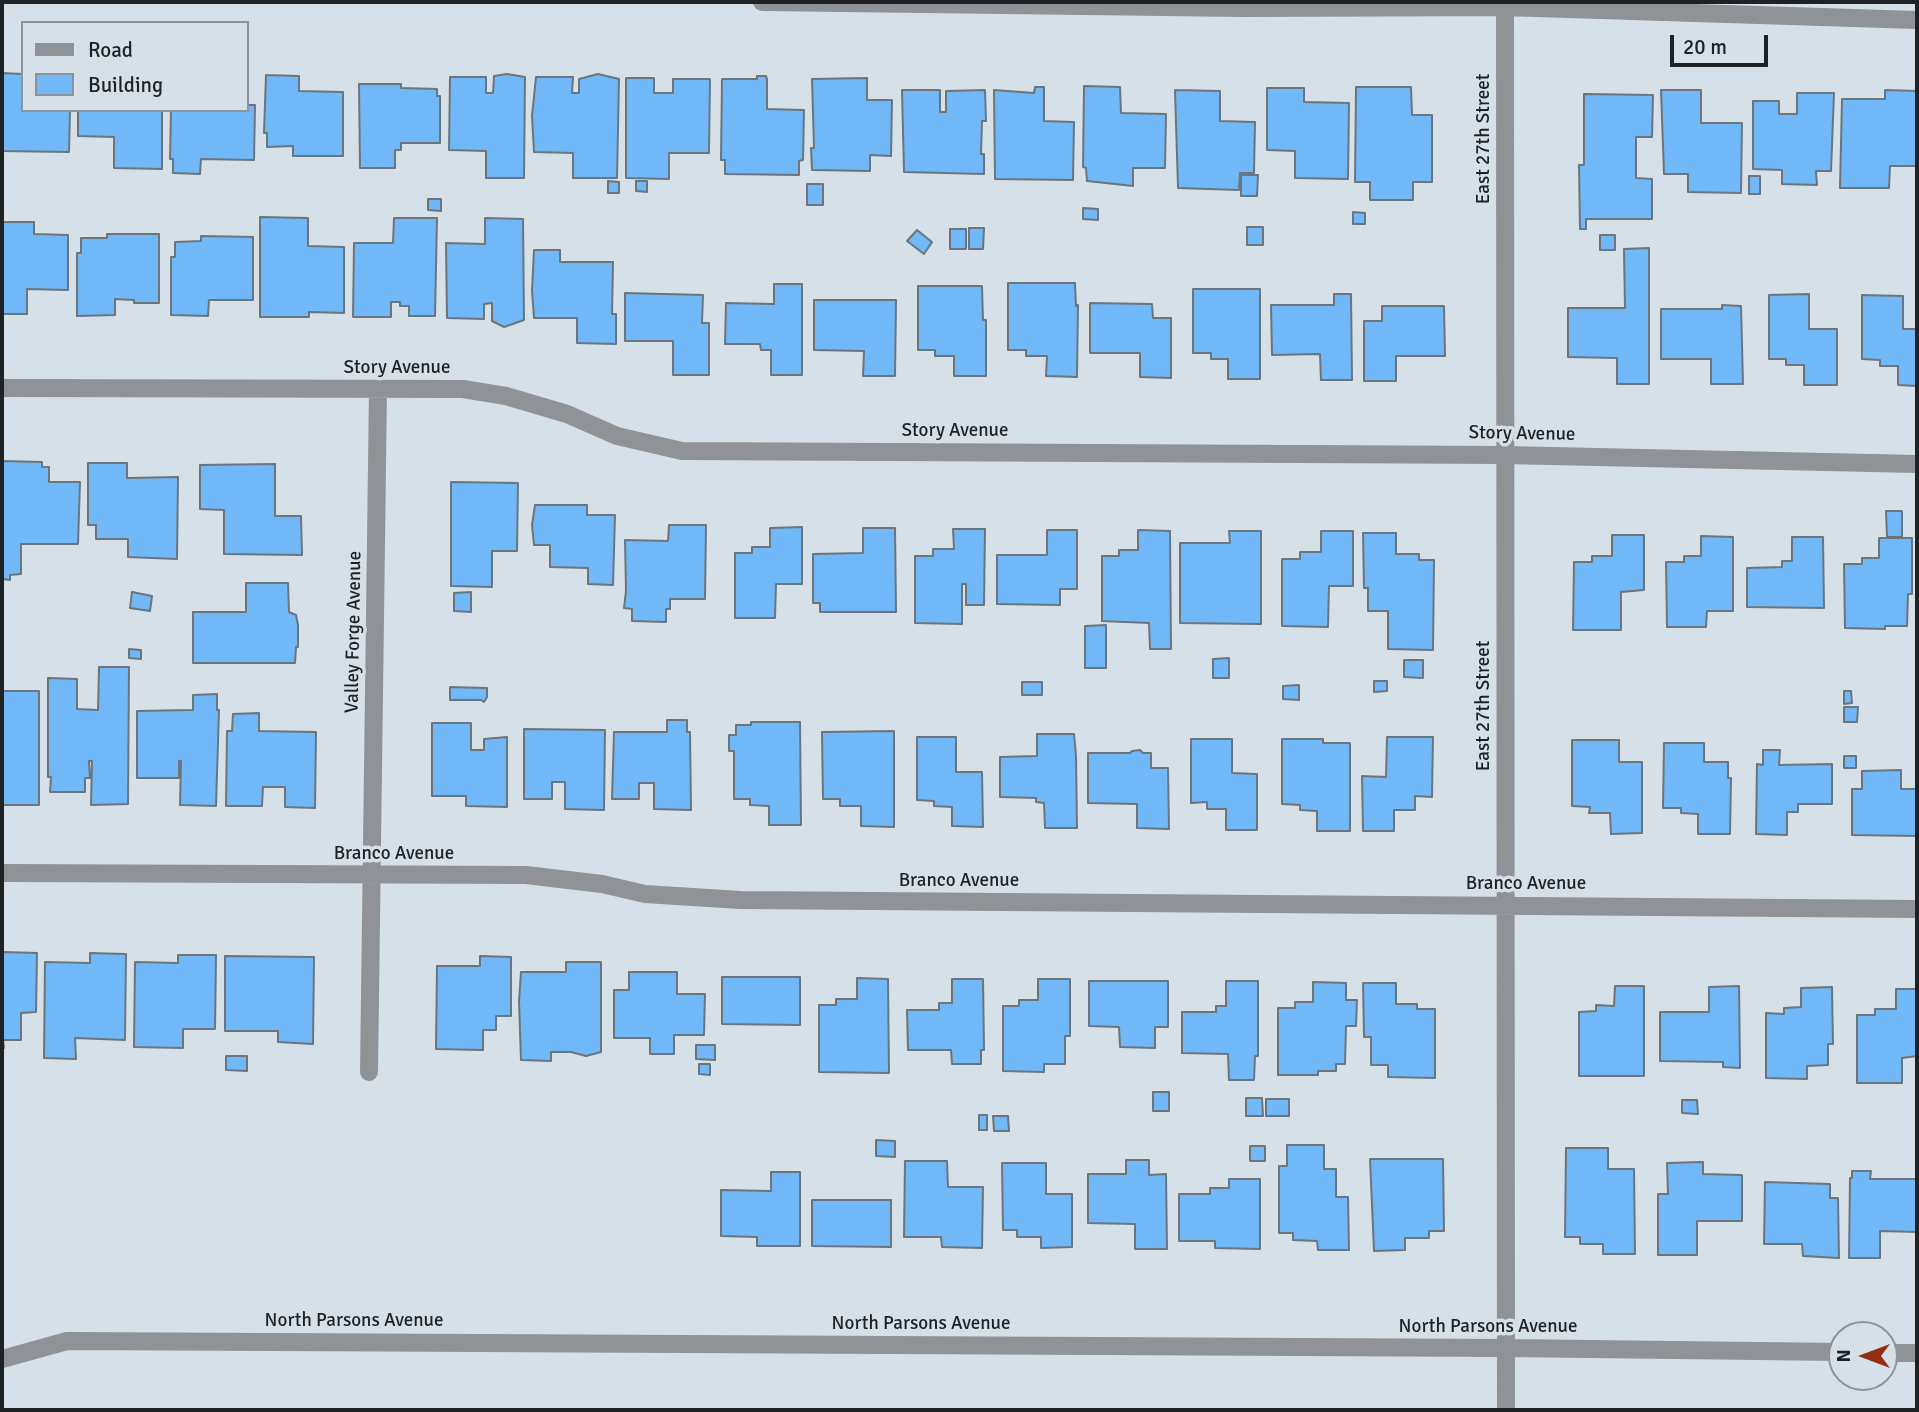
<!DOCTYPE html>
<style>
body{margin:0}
#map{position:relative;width:1919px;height:1412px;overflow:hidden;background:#d6e0e8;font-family:Signika,sans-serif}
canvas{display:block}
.frame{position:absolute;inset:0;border:4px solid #1e2225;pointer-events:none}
.legend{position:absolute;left:21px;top:21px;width:228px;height:91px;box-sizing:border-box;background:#d6e0e8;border:2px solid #8c949a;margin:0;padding:9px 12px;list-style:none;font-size:21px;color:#1e2225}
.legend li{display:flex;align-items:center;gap:14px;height:35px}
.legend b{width:35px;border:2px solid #8c949a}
.north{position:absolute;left:1828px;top:1321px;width:70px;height:70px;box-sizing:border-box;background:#d6e0e8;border:2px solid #8c949a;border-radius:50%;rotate:270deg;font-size:19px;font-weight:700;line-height:28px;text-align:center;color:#1e2225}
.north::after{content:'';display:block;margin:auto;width:24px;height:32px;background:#962e15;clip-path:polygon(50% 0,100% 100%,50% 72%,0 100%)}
.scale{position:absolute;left:1670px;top:35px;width:98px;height:32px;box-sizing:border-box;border:4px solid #1e2225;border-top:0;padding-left:9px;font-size:21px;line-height:24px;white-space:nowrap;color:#1e2225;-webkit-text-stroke:5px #d6e0e8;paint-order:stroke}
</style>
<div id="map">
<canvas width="1919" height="1412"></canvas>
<div class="frame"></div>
<ul class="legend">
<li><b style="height:9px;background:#8f9296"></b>Road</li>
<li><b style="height:19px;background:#70b8f7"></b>Building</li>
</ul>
<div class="north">N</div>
<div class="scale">20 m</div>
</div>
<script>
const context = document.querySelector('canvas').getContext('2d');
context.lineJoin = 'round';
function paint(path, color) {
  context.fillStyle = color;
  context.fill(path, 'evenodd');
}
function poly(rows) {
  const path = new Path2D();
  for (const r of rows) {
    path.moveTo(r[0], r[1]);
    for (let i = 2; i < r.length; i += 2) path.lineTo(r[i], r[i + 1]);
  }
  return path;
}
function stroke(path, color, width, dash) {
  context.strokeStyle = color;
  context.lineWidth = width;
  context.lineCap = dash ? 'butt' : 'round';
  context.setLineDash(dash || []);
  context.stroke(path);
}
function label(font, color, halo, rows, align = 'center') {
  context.font = font + ' Signika,sans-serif';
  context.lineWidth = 7;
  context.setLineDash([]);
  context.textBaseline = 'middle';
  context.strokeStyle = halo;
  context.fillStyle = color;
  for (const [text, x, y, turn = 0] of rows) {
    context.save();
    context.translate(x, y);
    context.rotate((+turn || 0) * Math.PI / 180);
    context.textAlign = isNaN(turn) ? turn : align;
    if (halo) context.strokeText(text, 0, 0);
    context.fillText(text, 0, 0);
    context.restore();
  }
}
const building = poly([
 [2,73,23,74,23,110,70,110,69,152,2,151,2,73],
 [507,74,525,77,524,178,486,178,486,151,449,150,450,77,486,77,486,93,493,93,494,76,507,74],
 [598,74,619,79,617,178,573,178,573,153,534,152,532,116,536,77,573,77,572,93,579,93,579,79,598,74],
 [266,75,299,76,299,91,343,92,343,156,293,156,293,146,267,147,267,133,264,133,266,75],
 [757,76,766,76,767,79,767,109,804,110,803,160,799,161,799,175,725,174,725,160,721,160,722,79,757,79,757,76],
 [626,78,654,78,654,93,673,93,673,79,710,79,709,153,669,153,669,179,626,178,626,78],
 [867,78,867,100,892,100,891,156,870,155,870,171,812,170,811,148,814,148,812,79,867,78],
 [359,84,401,84,401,88,437,89,437,96,440,96,440,143,401,143,401,150,395,150,395,168,360,168,359,84],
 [1084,86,1120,87,1121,113,1166,114,1165,168,1133,168,1133,186,1087,181,1086,168,1083,167,1084,86],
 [1035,87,1044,87,1044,121,1074,122,1073,180,995,179,994,90,1034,93,1035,87],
 [1356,87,1411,87,1412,115,1432,115,1432,182,1413,182,1413,200,1370,200,1370,182,1355,182,1356,87],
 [1267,88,1304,88,1304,102,1349,103,1348,179,1295,178,1295,151,1267,150,1267,88],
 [902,90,940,90,940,112,946,112,946,91,985,90,986,121,982,121,981,154,984,154,984,174,904,172,902,90],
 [1175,90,1220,91,1220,121,1255,122,1254,173,1240,173,1239,190,1178,188,1175,90],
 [1661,90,1701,90,1701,123,1742,123,1741,193,1688,192,1688,174,1664,174,1661,90],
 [1885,90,1917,91,1917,166,1890,166,1889,188,1840,188,1842,99,1885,99,1885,90],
 [1797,93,1834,93,1831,171,1816,171,1817,185,1782,184,1782,170,1753,169,1753,101,1779,101,1779,114,1797,114,1797,93],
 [1584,94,1653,95,1652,137,1636,137,1636,178,1652,179,1652,219,1586,219,1586,229,1580,229,1579,165,1584,165,1584,94],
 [247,105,255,105,254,160,201,159,200,174,173,173,173,159,170,159,171,110,247,110,247,105],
 [78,110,162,110,162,169,114,168,114,137,78,136,78,110],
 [1241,175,1258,175,1257,196,1241,196,1241,175],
 [1749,176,1760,176,1760,194,1749,194,1749,176],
 [608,181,619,182,619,193,608,193,608,181],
 [636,181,647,181,647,192,636,191,636,181],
 [807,184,823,184,823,205,807,205,807,184],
 [428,199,441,199,441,211,428,210,428,199],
 [1083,208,1098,209,1098,220,1083,219,1083,208],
 [1353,212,1365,213,1365,224,1353,224,1353,212],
 [260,217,308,218,308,246,344,247,344,313,309,312,309,317,260,317,260,217],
 [394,218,437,218,435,316,409,316,409,306,400,306,400,302,391,302,391,317,353,317,354,243,393,243,394,218],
 [485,218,523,219,524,320,504,327,492,321,492,303,484,304,484,319,447,318,446,243,485,244,485,218],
 [2,222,34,222,34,234,68,235,68,290,27,289,27,314,2,314,2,222],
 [1247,227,1263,227,1263,245,1247,245,1247,227],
 [969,228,984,228,983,249,969,249,969,228],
 [950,229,966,229,966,249,950,249,950,229],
 [917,230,932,242,924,254,907,241,917,230],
 [107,234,159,234,159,303,134,303,134,300,115,299,115,315,77,316,77,253,81,253,81,238,107,238,107,234],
 [1600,235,1615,235,1615,250,1600,250,1600,235],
 [201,236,253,237,253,300,209,300,208,316,171,315,171,257,175,257,175,242,201,241,201,236],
 [1649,248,1649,384,1617,384,1617,358,1568,357,1568,308,1625,308,1624,249,1649,248],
 [534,250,560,250,560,262,613,262,612,314,616,314,616,344,577,343,577,318,534,318,532,291,534,250],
 [1008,283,1075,283,1076,306,1078,305,1077,377,1046,376,1047,356,1026,356,1026,350,1008,350,1008,283],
 [774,284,802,284,802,375,771,375,771,350,761,350,760,344,725,344,726,303,774,304,774,284],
 [918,286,982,286,983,320,986,320,986,376,954,376,954,356,935,356,935,350,918,350,918,286],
 [1193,289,1260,289,1260,379,1228,379,1228,359,1211,359,1211,353,1193,353,1193,289],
 [625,293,703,295,702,323,709,323,709,375,673,375,673,341,625,341,625,293],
 [1334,294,1351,294,1352,380,1321,380,1320,354,1272,355,1271,305,1334,305,1334,294],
 [1809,294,1809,329,1837,329,1837,385,1804,385,1804,365,1786,365,1786,359,1769,359,1769,295,1809,294],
 [1862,295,1903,296,1903,329,1917,329,1917,386,1898,385,1898,366,1880,366,1880,360,1862,359,1862,295],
 [814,300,896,300,895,376,863,376,864,351,814,350,814,300],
 [1090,303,1152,304,1153,318,1171,318,1171,378,1140,377,1140,353,1090,353,1090,303],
 [1722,305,1741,306,1743,384,1711,384,1711,359,1661,359,1661,309,1722,309,1722,305],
 [1382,306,1444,306,1445,356,1396,356,1396,381,1364,381,1364,321,1382,321,1382,306],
 [2,461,42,462,42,467,49,467,49,482,80,482,78,544,21,544,21,574,10,575,10,580,2,579,2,461],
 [88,463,127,463,127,478,178,477,177,559,128,557,128,539,96,539,96,525,88,525,88,463],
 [275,464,275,516,301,516,302,555,224,554,224,510,200,509,200,465,275,464],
 [451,482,518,483,517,551,492,551,492,587,451,586,451,482],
 [535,505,587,505,587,515,615,515,613,585,588,584,588,568,550,567,550,545,534,545,532,525,535,505],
 [1886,511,1902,511,1902,537,1887,537,1886,511],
 [669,525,706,525,705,599,670,599,670,609,666,609,666,622,632,621,632,609,624,608,626,591,625,540,668,541,669,525],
 [802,527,802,584,776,584,775,618,735,618,735,553,752,553,752,547,770,547,770,528,802,527],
 [863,528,895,528,896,612,820,612,820,603,813,603,813,554,863,553,863,528],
 [953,529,985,529,984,605,966,605,966,584,962,584,962,624,915,623,915,556,933,556,933,549,954,549,953,529],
 [1047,530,1077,530,1077,589,1060,589,1060,605,997,604,997,555,1047,555,1047,530],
 [1138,530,1170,531,1171,649,1150,649,1149,623,1102,621,1102,556,1119,556,1119,550,1138,550,1138,530],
 [1229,531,1261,531,1261,624,1180,623,1180,543,1230,543,1229,531],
 [1321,531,1353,531,1353,586,1329,586,1328,627,1282,626,1282,559,1300,559,1300,552,1321,552,1321,531],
 [1363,533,1396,533,1396,554,1419,554,1419,560,1434,560,1433,650,1388,649,1388,611,1368,611,1368,588,1364,588,1363,533],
 [1612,535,1644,535,1644,590,1621,592,1621,630,1573,630,1574,562,1592,562,1592,556,1612,556,1612,535],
 [1701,536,1733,537,1733,611,1707,611,1706,627,1667,627,1666,562,1684,562,1684,556,1701,556,1701,536],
 [1792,537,1823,537,1824,608,1747,607,1747,568,1782,567,1782,561,1792,561,1792,537],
 [1879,538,1912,538,1912,594,1908,594,1907,626,1885,626,1885,629,1845,628,1844,564,1862,564,1862,558,1879,558,1879,538],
 [246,583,288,583,289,612,296,615,298,625,298,647,296,647,295,663,193,663,193,612,246,612,246,583],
 [132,592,152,596,150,611,130,608,132,592],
 [471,592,471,612,454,611,454,593,471,592],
 [1106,625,1106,668,1085,668,1085,626,1106,625],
 [129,649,141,650,141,659,129,658,129,649],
 [1229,658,1229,678,1213,678,1213,659,1229,658],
 [1404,660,1423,660,1423,678,1404,677,1404,660],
 [99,667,129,667,128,804,91,805,92,761,89,761,90,778,85,778,85,792,50,792,51,777,48,777,48,678,77,679,77,709,98,710,99,667],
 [1374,681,1387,681,1387,691,1374,692,1374,681],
 [1022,682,1042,682,1042,695,1022,695,1022,682],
 [1299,685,1299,700,1283,699,1283,686,1299,685],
 [450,687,487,688,487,697,484,702,481,700,450,700,450,687],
 [2,691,39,691,39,805,2,805,2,691],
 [1844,691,1851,691,1852,703,1844,704,1844,691],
 [217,694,217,710,219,710,216,806,180,805,181,761,179,761,179,778,137,778,137,711,193,710,193,695,217,694],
 [1844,707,1858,707,1857,722,1844,722,1844,707],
 [259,713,259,731,316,732,315,808,285,807,285,787,263,787,262,806,226,806,227,731,232,731,233,714,259,713],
 [667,720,687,720,687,732,690,732,691,810,654,809,654,783,639,783,639,799,612,799,614,732,667,732,667,720],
 [751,722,800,722,801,825,769,825,769,806,750,805,750,799,734,799,734,751,729,751,729,735,736,735,736,725,751,725,751,722],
 [432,723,471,723,471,750,484,750,484,739,507,737,507,807,466,806,466,796,432,796,432,723],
 [524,729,605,730,604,810,565,809,565,782,552,782,552,799,524,799,524,729],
 [894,731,894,827,861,826,861,806,840,806,840,799,823,799,822,732,894,731],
 [1037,734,1074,734,1076,756,1077,828,1045,828,1044,803,1036,802,1036,798,1000,797,1000,757,1037,756,1037,734],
 [917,737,956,737,956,772,982,772,983,827,952,826,952,807,934,806,934,801,917,800,917,737],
 [1387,737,1433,737,1432,797,1415,796,1415,810,1394,810,1394,831,1363,831,1362,776,1386,777,1387,737],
 [1191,739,1232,739,1232,773,1257,774,1257,830,1226,830,1226,809,1207,809,1207,802,1191,803,1191,739],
 [1282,739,1323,739,1323,743,1350,743,1350,831,1317,831,1317,811,1300,810,1300,805,1282,804,1282,739],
 [1572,740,1619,740,1619,762,1642,762,1642,833,1611,834,1610,813,1589,813,1590,807,1572,806,1572,740],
 [1664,743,1704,743,1704,762,1728,762,1728,778,1731,778,1730,834,1698,834,1698,814,1681,813,1681,808,1663,808,1664,743],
 [1140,750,1143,753,1151,753,1151,768,1168,768,1169,829,1137,828,1137,804,1088,803,1088,753,1130,753,1132,751,1140,750],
 [1763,750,1780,750,1779,765,1832,764,1832,804,1798,804,1798,812,1787,812,1787,835,1756,834,1757,764,1763,765,1763,750],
 [1844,756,1856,756,1856,768,1844,768,1844,756],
 [1901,770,1901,789,1917,789,1917,836,1852,835,1852,789,1862,789,1862,771,1901,770],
 [2,952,37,953,36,1012,21,1013,21,1040,3,1040,4,1048,2,1048,2,952],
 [90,953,126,954,125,1040,75,1038,76,1059,44,1058,45,962,90,963,90,953],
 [178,955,216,955,215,1029,183,1029,183,1048,134,1047,135,962,178,963,178,955],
 [225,956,314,957,313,1044,278,1042,278,1031,225,1031,225,956],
 [480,956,511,957,511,1016,496,1016,496,1030,483,1030,483,1050,436,1049,437,966,480,966,480,956],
 [566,962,601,962,601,1052,586,1056,571,1052,551,1052,551,1061,521,1060,519,1001,521,972,566,972,566,962],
 [629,972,677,972,677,994,705,994,704,1035,674,1035,674,1054,650,1054,650,1038,614,1038,614,990,629,990,629,972],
 [722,977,800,977,800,1025,722,1024,722,977],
 [857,978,888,979,889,1073,819,1072,819,1005,836,1005,836,999,857,999,857,978],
 [952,979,983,979,984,1050,981,1050,981,1064,952,1064,951,1050,908,1050,907,1010,939,1010,939,1003,952,1003,952,979],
 [1038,979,1070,979,1070,1036,1065,1036,1065,1064,1044,1064,1044,1072,1003,1071,1003,1006,1019,1006,1019,1000,1038,1000,1038,979],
 [1089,981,1168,981,1168,1027,1155,1027,1155,1048,1120,1047,1119,1027,1089,1026,1089,981],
 [1226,981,1258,981,1258,1056,1255,1056,1254,1080,1229,1080,1228,1054,1182,1053,1182,1012,1216,1012,1216,1006,1226,1006,1226,981],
 [1313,982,1346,983,1346,1000,1357,1000,1356,1026,1346,1026,1345,1064,1336,1064,1336,1071,1318,1071,1318,1075,1278,1075,1278,1008,1295,1008,1295,1002,1313,1002,1313,982],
 [1363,983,1396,983,1396,1004,1417,1004,1417,1009,1435,1009,1435,1078,1388,1077,1388,1065,1371,1065,1371,1037,1364,1037,1363,983],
 [1615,986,1644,986,1644,1076,1579,1076,1579,1012,1596,1011,1596,1005,1614,1006,1615,986],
 [1739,986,1740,1068,1723,1067,1723,1062,1660,1061,1660,1012,1709,1012,1709,987,1739,986],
 [1832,987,1833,1044,1828,1044,1828,1065,1807,1066,1807,1079,1766,1078,1766,1013,1784,1014,1784,1008,1801,1007,1801,988,1832,987],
 [1896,989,1917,989,1917,1056,1902,1058,1902,1083,1857,1083,1857,1015,1875,1015,1875,1009,1896,1009,1896,989],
 [696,1045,715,1045,715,1060,696,1059,696,1045],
 [226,1056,247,1056,247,1071,226,1070,226,1056],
 [699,1064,710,1064,710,1075,699,1074,699,1064],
 [1153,1092,1169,1092,1169,1111,1153,1111,1153,1092],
 [1246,1098,1262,1098,1263,1116,1246,1116,1246,1098],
 [1266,1099,1289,1099,1289,1116,1266,1116,1266,1099],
 [1682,1100,1697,1100,1698,1114,1682,1113,1682,1100],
 [979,1115,987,1115,987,1130,979,1130,979,1115],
 [993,1116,1008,1116,1009,1131,994,1131,993,1116],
 [876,1140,895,1141,895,1157,876,1156,876,1140],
 [1287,1145,1324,1145,1324,1169,1336,1169,1336,1197,1348,1197,1349,1250,1318,1250,1317,1241,1293,1240,1293,1233,1279,1233,1279,1166,1287,1166,1287,1145],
 [1250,1146,1265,1146,1265,1161,1250,1161,1250,1146],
 [1566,1148,1608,1148,1608,1169,1634,1169,1635,1254,1603,1254,1603,1244,1580,1244,1580,1237,1565,1237,1566,1148],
 [1370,1159,1443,1159,1444,1231,1429,1231,1429,1238,1405,1238,1405,1250,1374,1251,1370,1159],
 [1126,1160,1149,1160,1149,1175,1166,1174,1167,1249,1135,1249,1135,1224,1088,1223,1088,1174,1126,1174,1126,1160],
 [905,1161,947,1161,948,1187,983,1187,982,1248,942,1247,941,1237,904,1237,905,1161],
 [1703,1162,1703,1174,1742,1175,1742,1221,1697,1221,1697,1255,1658,1255,1658,1194,1668,1194,1667,1163,1703,1162],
 [1002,1163,1046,1163,1046,1194,1072,1194,1072,1247,1041,1248,1041,1237,1017,1237,1017,1230,1003,1230,1002,1163],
 [1852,1171,1871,1171,1870,1179,1917,1179,1917,1232,1880,1231,1880,1258,1849,1258,1850,1178,1852,1178,1852,1171],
 [771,1172,800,1172,800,1246,757,1246,757,1237,721,1236,721,1190,771,1191,771,1172],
 [1229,1179,1260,1179,1260,1249,1215,1248,1215,1241,1179,1241,1179,1194,1210,1194,1210,1188,1229,1188,1229,1179],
 [1765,1182,1830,1184,1830,1198,1838,1198,1839,1258,1803,1256,1802,1244,1764,1244,1765,1182],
 [812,1200,891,1200,891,1247,812,1246,812,1200]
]);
paint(building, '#70b8f7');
stroke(building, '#6c747c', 2);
stroke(poly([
 [762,2,1244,8,1505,7,1917,20],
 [1505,2,1506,1410],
 [2,388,463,389,506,396,567,414,617,436,682,451,1505,455,1917,464],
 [2,873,526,875,602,884,645,894,740,900,1917,909],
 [369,1072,378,389],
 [1884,1353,1917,1353],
 [2,1359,67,1341,1506,1348,1842,1352]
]), '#8f9296', 18);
label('19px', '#1e2225', '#d6e0e8', [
 ["East 27th Street",1484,139,-90],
 ["Story Avenue",397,368],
 ["Story Avenue",955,431],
 ["Story Avenue",1522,434,1],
 ["Valley Forge Avenue",354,632,-89],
 ["East 27th Street",1484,706,-90],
 ["Branco Avenue",394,854],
 ["Branco Avenue",959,881],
 ["Branco Avenue",1526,884],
 ["North Parsons Avenue",354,1321],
 ["North Parsons Avenue",921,1324],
 ["North Parsons Avenue",1488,1327]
]);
</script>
